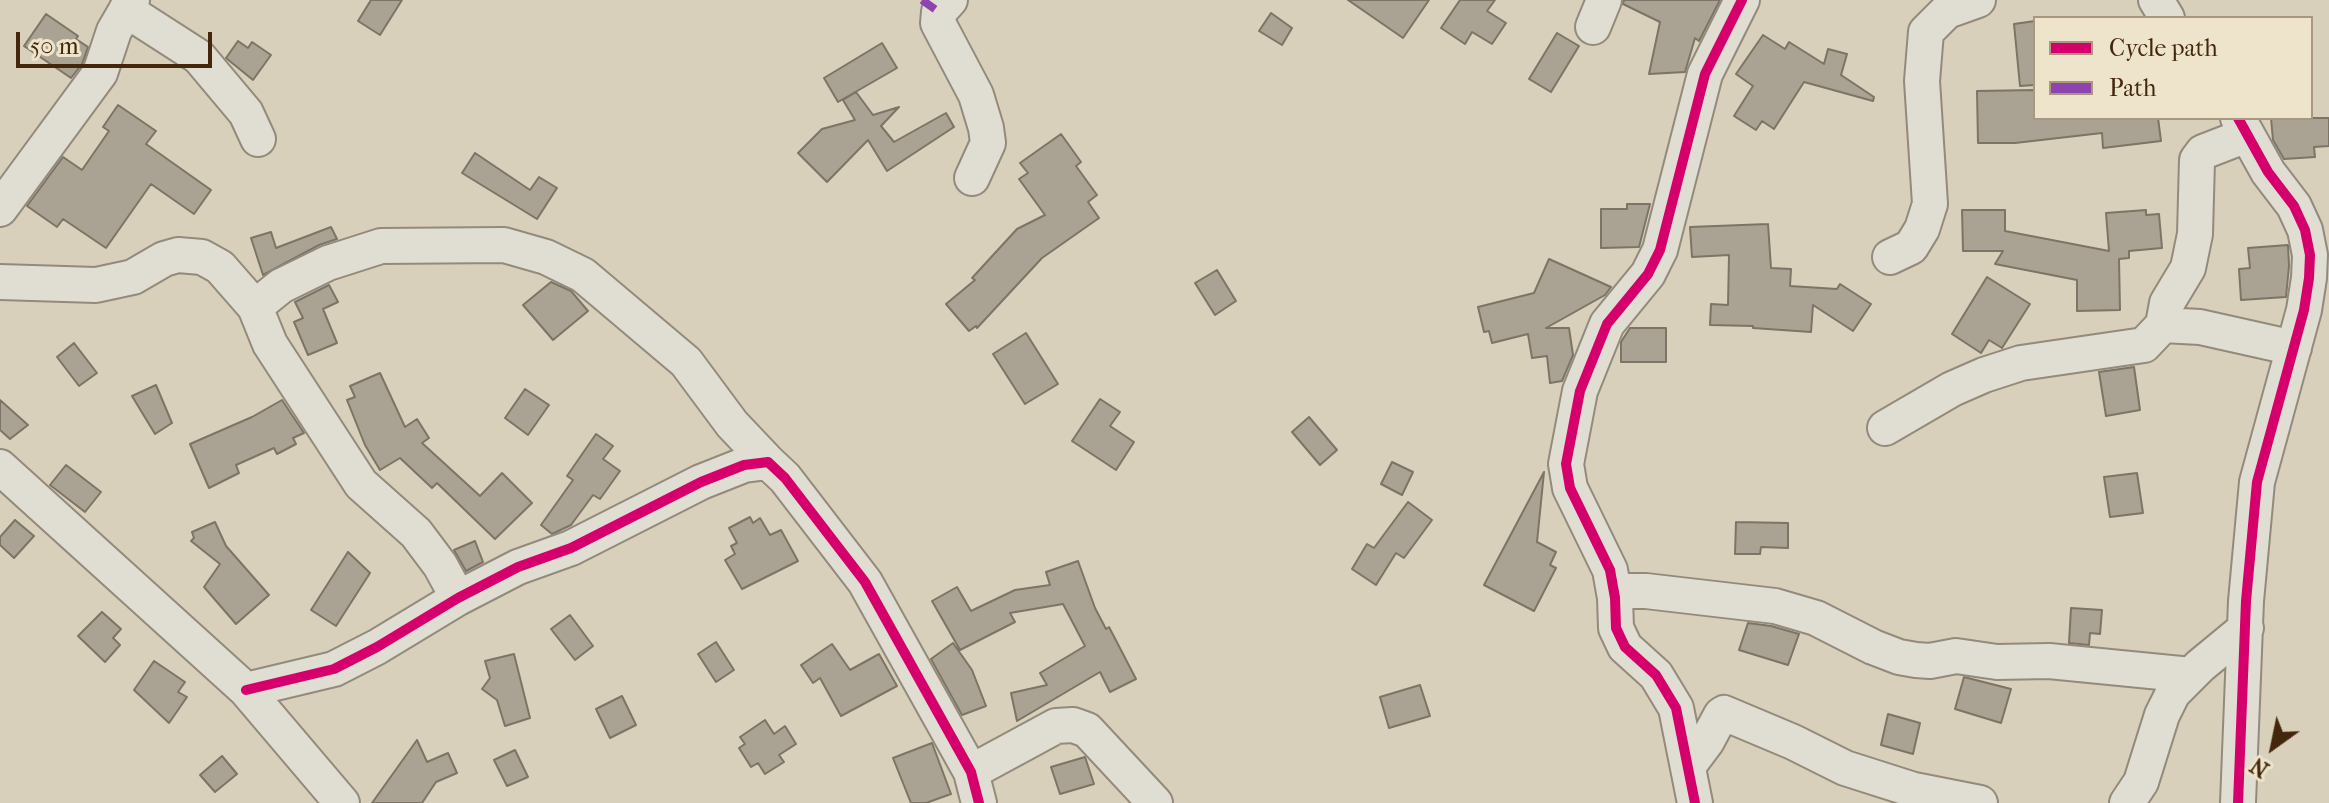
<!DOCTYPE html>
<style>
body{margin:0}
#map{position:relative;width:2329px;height:803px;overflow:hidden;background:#d8d0bb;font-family:"IM FELL French Canon",serif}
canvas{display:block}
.legend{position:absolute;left:2033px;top:16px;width:280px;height:104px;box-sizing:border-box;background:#ede4cb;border:2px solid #a9987f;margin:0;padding:10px 14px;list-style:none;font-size:24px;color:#44260d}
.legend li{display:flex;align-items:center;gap:16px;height:40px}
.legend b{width:40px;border:2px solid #a9987f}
.north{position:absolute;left:2233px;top:707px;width:80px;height:80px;-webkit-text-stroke:6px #ede4cb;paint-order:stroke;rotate:213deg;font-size:22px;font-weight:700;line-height:32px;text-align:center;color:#44260d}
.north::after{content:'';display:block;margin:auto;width:28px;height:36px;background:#44260d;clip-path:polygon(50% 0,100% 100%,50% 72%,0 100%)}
.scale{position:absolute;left:16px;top:32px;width:196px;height:36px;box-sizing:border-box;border:4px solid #44260d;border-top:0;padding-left:10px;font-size:24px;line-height:28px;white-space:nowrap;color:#44260d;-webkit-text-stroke:6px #ede4cb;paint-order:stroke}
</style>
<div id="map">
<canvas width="2329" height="803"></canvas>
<ul class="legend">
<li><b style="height:10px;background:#d6006c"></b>Cycle path</li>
<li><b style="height:10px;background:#8e44ad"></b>Path</li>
</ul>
<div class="north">N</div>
<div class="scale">50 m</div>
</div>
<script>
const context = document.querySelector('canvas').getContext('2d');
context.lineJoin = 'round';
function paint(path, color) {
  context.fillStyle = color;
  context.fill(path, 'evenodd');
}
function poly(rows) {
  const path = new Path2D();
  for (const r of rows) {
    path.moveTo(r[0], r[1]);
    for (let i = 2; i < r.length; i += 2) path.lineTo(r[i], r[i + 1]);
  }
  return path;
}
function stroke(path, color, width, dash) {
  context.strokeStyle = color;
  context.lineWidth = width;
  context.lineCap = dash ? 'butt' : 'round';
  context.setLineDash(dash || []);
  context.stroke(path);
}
const building = poly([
 [371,0,402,0,380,35,358,21,371,0],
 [1348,0,1429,0,1403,38,1348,0],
 [1460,0,1495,0,1487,11,1506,23,1492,44,1472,32,1465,44,1441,28,1460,0],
 [1624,0,1720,0,1699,41,1695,38,1685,72,1649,74,1660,22,1623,4,1624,0],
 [1271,13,1292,28,1282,45,1259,31,1271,13],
 [46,14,78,36,76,39,88,47,82,64,71,78,24,46,46,14],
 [2035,21,2035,85,2020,86,2014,24,2035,21],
 [1557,33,1579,46,1551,92,1529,79,1557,33],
 [1763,35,1785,49,1789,42,1824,64,1828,49,1847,54,1841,75,1874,97,1873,101,1804,82,1774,129,1762,121,1756,130,1734,116,1753,86,1736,74,1763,35],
 [238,41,248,48,252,42,271,55,253,80,226,58,238,41],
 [882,43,897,68,838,102,824,78,882,43],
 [2035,90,2035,118,2158,118,2161,141,2103,148,2102,133,2015,143,1978,143,1977,91,2035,90],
 [856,92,873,115,899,107,881,126,894,142,946,113,954,127,887,171,868,140,827,182,798,153,822,129,855,120,843,100,856,92],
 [118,105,156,131,146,144,211,190,194,214,151,184,106,248,63,219,57,227,27,206,63,157,82,170,109,131,103,127,118,105],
 [2271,118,2329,118,2329,146,2314,147,2315,157,2284,159,2273,140,2271,118],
 [1061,134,1081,162,1076,166,1097,195,1088,202,1099,218,1042,258,977,328,976,326,969,331,946,304,975,280,972,278,1017,229,1045,215,1019,179,1028,173,1020,163,1061,134],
 [475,153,530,190,539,177,557,188,537,219,462,173,475,153],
 [1627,204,1650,204,1639,247,1601,248,1601,209,1627,209,1627,204],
 [1962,210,2005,210,2005,231,2109,251,2106,213,2146,210,2146,215,2159,214,2162,248,2129,251,2129,258,2119,259,2120,310,2077,311,2077,280,1995,264,2003,251,1963,251,1962,210],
 [1768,224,1771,268,1791,269,1790,286,1837,289,1840,284,1871,304,1853,331,1813,305,1811,332,1753,328,1753,326,1710,325,1711,304,1728,305,1729,255,1692,257,1690,227,1768,224],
 [331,227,337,239,319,245,263,275,251,238,271,232,276,248,331,227],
 [2288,245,2289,266,2286,297,2241,300,2239,269,2250,268,2248,248,2288,245],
 [1549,259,1611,287,1605,295,1546,328,1569,328,1573,355,1562,381,1550,383,1547,356,1532,358,1528,334,1492,343,1489,331,1484,332,1478,307,1534,293,1549,259],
 [1217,270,1236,301,1215,315,1195,283,1217,270],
 [1987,277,2030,304,2002,348,1989,340,1981,353,1952,334,1987,277],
 [551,282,571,291,588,311,553,340,523,305,551,282],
 [329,285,338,302,323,309,337,343,308,355,294,322,303,318,295,302,329,285],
 [1630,328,1666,328,1666,362,1621,362,1621,342,1630,328],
 [1026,333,1058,384,1025,404,993,354,1026,333],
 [74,343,97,373,79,386,57,357,74,343],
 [2134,367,2140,410,2106,416,2099,372,2134,367],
 [380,373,405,427,417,419,429,438,422,443,480,496,502,473,532,503,495,539,437,483,432,488,400,458,380,470,365,445,347,400,355,397,350,386,380,373],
 [156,385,172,423,155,434,132,396,156,385],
 [525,389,549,405,528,435,505,418,525,389],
 [1100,399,1120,412,1110,426,1134,442,1116,470,1072,441,1100,399],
 [0,400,28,425,10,439,0,430,0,400],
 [282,400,304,433,293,438,296,444,277,454,274,448,236,465,239,473,209,488,190,444,252,417,282,400],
 [1309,417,1337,450,1320,465,1292,432,1309,417],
 [596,434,613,446,603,459,620,471,600,499,593,495,571,525,552,534,541,525,573,480,567,476,596,434],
 [1392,462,1413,472,1402,495,1381,484,1392,462],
 [66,465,101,492,85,512,50,485,66,465],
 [1544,472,1537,542,1556,552,1550,565,1556,568,1534,611,1484,585,1544,472],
 [2137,473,2143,513,2110,517,2104,477,2137,473],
 [1408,502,1432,520,1404,558,1396,553,1376,585,1352,569,1367,544,1374,548,1408,502],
 [750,517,753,523,760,518,770,535,781,530,798,561,742,589,725,560,735,554,731,546,737,543,729,528,750,517],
 [15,520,34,536,14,558,0,545,0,537,15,520],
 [215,522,226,546,269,595,236,624,204,587,220,564,191,541,194,538,192,532,215,522],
 [1736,522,1788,523,1788,548,1761,547,1760,554,1735,554,1736,522],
 [475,541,483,562,466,571,454,550,475,541],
 [348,552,370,573,336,626,311,610,348,552],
 [1078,561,1095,608,1106,629,1109,627,1136,679,1110,692,1100,672,1017,721,1011,693,1047,685,1040,673,1085,646,1063,604,1010,613,1015,622,960,650,932,601,957,587,971,611,1015,590,1050,585,1046,572,1078,561],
 [2071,608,2102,610,2100,634,2090,633,2089,645,2069,643,2071,608],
 [102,612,121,629,113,638,120,645,105,662,78,636,102,612],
 [570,615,593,646,575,660,551,629,570,615],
 [1748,623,1771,626,1799,634,1788,665,1739,650,1748,623],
 [716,642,734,670,716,682,698,654,716,642],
 [953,643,972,670,986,706,962,715,931,659,953,643],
 [832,644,850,670,879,654,897,686,841,716,820,678,813,683,801,665,832,644],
 [514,654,530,718,505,726,497,700,482,689,490,678,485,661,514,654],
 [154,661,185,682,178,692,187,697,169,723,134,690,154,661],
 [1964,677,2011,689,2001,723,1955,709,1964,677],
 [1420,685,1430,716,1389,728,1380,697,1420,685],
 [622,696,636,725,610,738,596,709,622,696],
 [1888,714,1920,723,1913,754,1881,745,1888,714],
 [765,720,774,734,785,726,796,744,779,755,784,762,765,774,758,763,751,767,739,748,745,744,740,737,765,720],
 [417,740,427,762,448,753,457,773,436,782,422,803,372,803,417,740],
 [932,743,951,794,926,803,911,803,893,758,932,743],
 [515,750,528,777,507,786,494,760,515,750],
 [222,756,237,774,215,792,200,775,222,756],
 [1085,757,1094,784,1060,794,1051,767,1085,757]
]);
paint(building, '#aaa393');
stroke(building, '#7d7465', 2);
const minor = poly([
 [950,0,939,12,938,23,976,95,986,128,988,143,972,178],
 [2156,0,2167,18],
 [126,10,199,57,246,113,258,139],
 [1593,27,1604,0],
 [2238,118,2268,172,2294,206,2305,230,2310,255,2309,278,2304,310,2257,482,2246,601,2238,803],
 [0,209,100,73,114,31,132,0],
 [1890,257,1911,247,1922,229,1930,204,1922,81,1926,32,1947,11,1978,0],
 [0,282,96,285,133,277,164,259,178,255,202,257,220,267,255,307,270,344,361,484,416,533,440,565,458,598],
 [255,307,281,286,328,263,381,246,504,245,546,257,583,275,686,362,732,424,768,462],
 [2163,325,2167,303,2188,268,2195,234,2197,160,2203,152,2247,135],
 [1885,428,1952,389,1984,375,2021,363,2144,345,2163,325,2200,327,2294,348],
 [0,467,246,690,342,803],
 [1614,591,1646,591,1775,606,1816,618,1873,647,1899,657,1916,660,1930,661,1956,656,1997,662,2049,661,2191,675],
 [246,690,334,669,377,647,458,598,518,567,571,548,701,482,744,465,768,462,785,478,865,582,971,772,979,803],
 [1689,765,1707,741,1721,715,1724,713,1793,742,1845,768,1914,790,1980,803],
 [971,772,1056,726,1073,725,1087,730,1155,803],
 [1695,803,1676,708,1656,675,1625,647,1616,628,1615,598,1610,570,1570,488,1566,464,1580,391,1607,324,1648,274,1660,250,1705,74,1742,0],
 [2127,803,2141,782,2162,715,2173,693,2200,666,2246,628]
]);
stroke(minor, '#938a7c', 38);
stroke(minor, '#e0ddd2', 34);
stroke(poly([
 [922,0,939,12]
]), '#8e44ad', 8, [16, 8]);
stroke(poly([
 [2238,118,2268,172,2294,206,2305,230,2310,255,2309,278,2304,310,2257,482,2246,601,2238,803],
 [246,690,334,669,377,647,458,598,518,567,571,548,701,482,744,465,768,462,785,478,865,582,971,772,979,803],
 [1695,803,1676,708,1656,675,1625,647,1616,628,1615,598,1610,570,1570,488,1566,464,1580,391,1607,324,1648,274,1660,250,1705,74,1742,0]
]), '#d6006c', 10);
</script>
